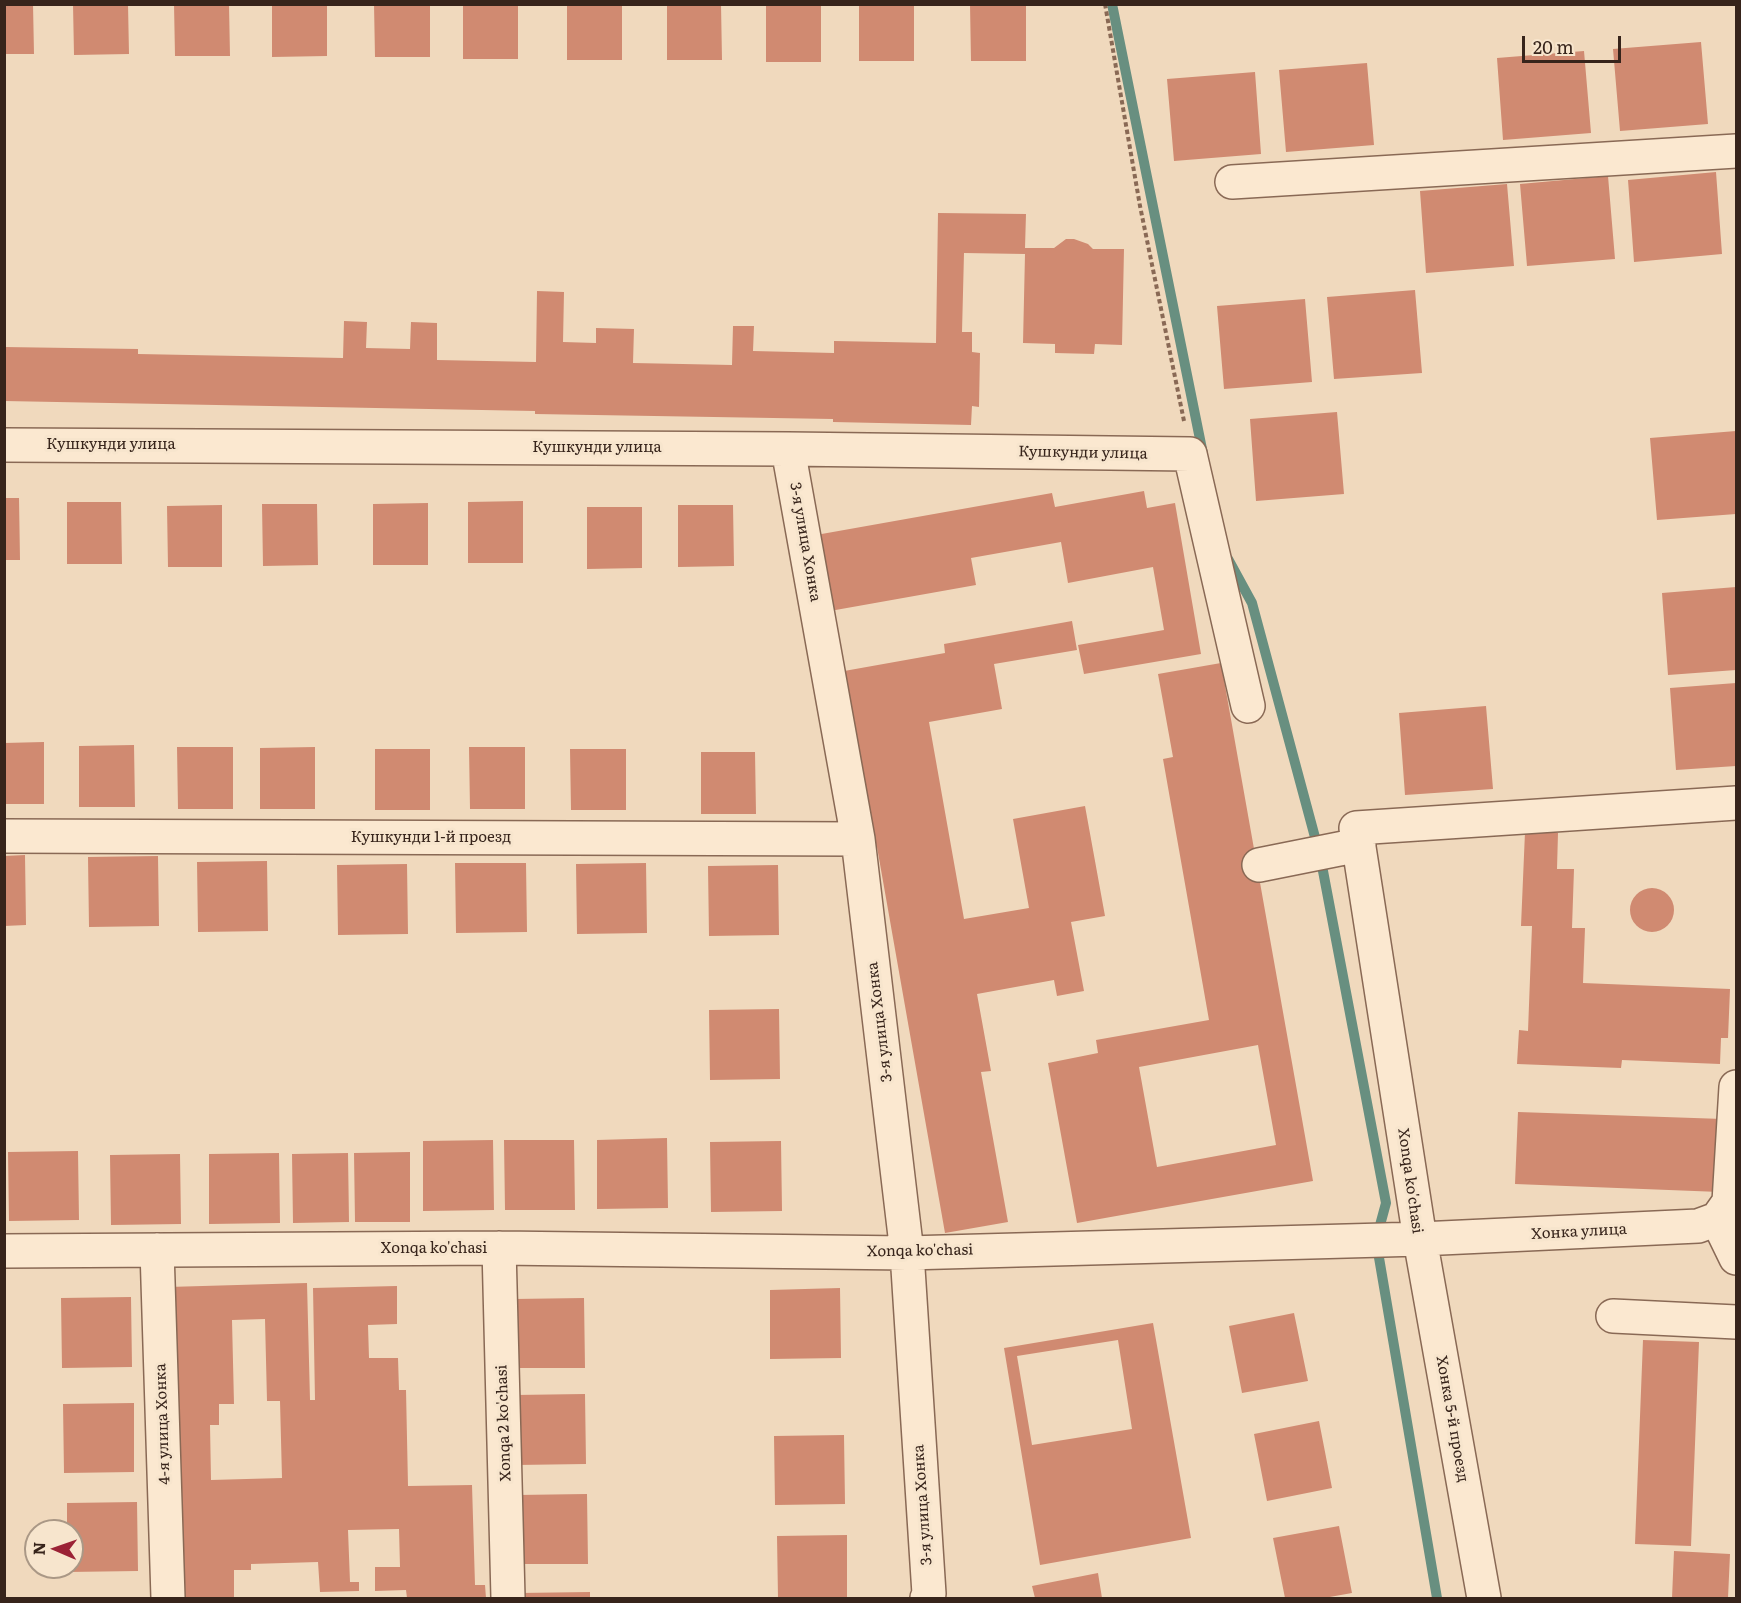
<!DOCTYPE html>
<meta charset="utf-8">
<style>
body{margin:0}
#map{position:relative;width:1741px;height:1603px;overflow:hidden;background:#f0d9bd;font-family:Literata,serif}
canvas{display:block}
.frame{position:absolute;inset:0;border:6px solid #37241b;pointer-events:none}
.north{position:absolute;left:24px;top:1519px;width:60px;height:60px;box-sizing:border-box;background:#f7e5cd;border:2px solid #aa9886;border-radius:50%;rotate:272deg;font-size:16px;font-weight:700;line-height:24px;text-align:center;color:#37241b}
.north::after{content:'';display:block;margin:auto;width:21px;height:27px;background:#9b2235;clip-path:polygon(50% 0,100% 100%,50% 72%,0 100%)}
.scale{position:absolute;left:1522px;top:36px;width:99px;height:27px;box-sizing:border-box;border:3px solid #37241b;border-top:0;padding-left:8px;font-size:18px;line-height:21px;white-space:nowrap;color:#37241b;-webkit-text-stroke:4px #f7e5cd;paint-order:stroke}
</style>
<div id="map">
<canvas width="1741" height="1603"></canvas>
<div class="frame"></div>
<div class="north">N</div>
<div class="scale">20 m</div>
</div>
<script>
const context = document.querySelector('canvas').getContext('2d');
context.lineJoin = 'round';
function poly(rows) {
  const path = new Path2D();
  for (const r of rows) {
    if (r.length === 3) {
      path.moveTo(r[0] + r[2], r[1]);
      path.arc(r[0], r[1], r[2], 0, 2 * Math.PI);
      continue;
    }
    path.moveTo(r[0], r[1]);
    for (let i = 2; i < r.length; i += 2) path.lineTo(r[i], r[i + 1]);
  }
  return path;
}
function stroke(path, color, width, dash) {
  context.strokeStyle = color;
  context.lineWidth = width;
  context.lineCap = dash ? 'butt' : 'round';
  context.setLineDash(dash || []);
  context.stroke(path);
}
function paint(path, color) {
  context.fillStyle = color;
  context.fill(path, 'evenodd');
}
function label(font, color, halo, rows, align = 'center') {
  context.font = font + ' Literata,serif';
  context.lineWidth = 6;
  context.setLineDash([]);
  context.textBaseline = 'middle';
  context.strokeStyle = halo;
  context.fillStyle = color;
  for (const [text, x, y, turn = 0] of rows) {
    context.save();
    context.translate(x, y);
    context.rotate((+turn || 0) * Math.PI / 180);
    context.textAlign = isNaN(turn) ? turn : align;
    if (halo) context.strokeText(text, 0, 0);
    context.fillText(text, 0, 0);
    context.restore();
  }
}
stroke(poly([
 [1112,4,1203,454],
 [1228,559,1252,603,1316,841],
 [1323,871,1386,1203,1376,1240,1437,1598]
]), '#688f80', 10);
paint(poly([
 [4,4,33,4,34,54,4,54],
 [73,4,128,4,129,54,74,55],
 [174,4,229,4,230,56,175,56],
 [272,4,327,4,327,56,272,57],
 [374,4,430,4,430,57,375,57],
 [463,4,518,4,518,59,463,59],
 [567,4,622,4,622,60,567,60],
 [667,4,721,4,722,60,667,60],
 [766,4,821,4,821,62,766,62],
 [859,4,914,4,914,61,859,61],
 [970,4,1026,4,1026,61,971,61],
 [1701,42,1708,124,1620,131,1613,49],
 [1584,51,1591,133,1503,140,1497,58],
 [1367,63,1374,145,1286,152,1279,70],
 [1255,72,1261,154,1174,161,1167,79],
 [1716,172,1722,254,1634,262,1628,180],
 [1608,176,1615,259,1527,266,1520,184],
 [1507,184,1514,266,1426,273,1420,191],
 [938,213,1026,214,1025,248,1054,248,1066,239,1074,239,1088,244,1093,249,1124,249,1122,345,1095,344,1094,354,1055,353,1055,344,1023,343,1025,254,964,253,962,332,972,332,972,352,980,353,979,407,972,406,971,425,833,422,833,419,535,414,535,411,4,401,4,347,138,349,138,354,343,358,344,321,367,322,366,348,410,349,411,322,437,323,437,360,536,362,537,291,564,292,563,342,596,343,596,328,634,329,633,363,732,365,733,326,754,326,753,351,834,353,834,341,936,343],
 [1415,290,1422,373,1334,379,1327,297],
 [1305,299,1312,382,1224,389,1217,306],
 [1337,412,1344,494,1256,501,1250,419],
 [1736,431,1736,514,1657,520,1650,438],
 [1144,491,1147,508,1175,503,1201,654,1084,674,1078,645,1164,630,1153,567,1068,583,1061,542,971,558,976,585,830,611,816,535,1052,493,1055,507],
 [4,498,19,498,20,560,4,560],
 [523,501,523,563,468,563,468,502],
 [67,502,121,502,122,564,67,564],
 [428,503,428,565,373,565,373,504],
 [262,504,317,504,318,565,263,566],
 [222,505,222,567,168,567,167,506],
 [678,505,733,505,734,566,678,567],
 [587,507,642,507,642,568,587,569],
 [1736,587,1736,670,1668,675,1662,593],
 [1072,621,1077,650,994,664,1002,709,929,722,964,919,1029,908,1013,819,1085,806,1105,916,1071,922,1084,991,1057,996,1054,980,977,994,991,1071,981,1072,1008,1222,945,1233,877,847,871,849,833,673,945,653,944,644],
 [1221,663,1313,1181,1077,1223,1048,1063,1098,1053,1096,1040,1209,1020,1163,759,1173,757,1158,674],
 [1258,1045,1276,1145,1157,1167,1139,1067],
 [1736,683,1736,766,1676,770,1670,688],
 [1486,706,1493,789,1405,795,1399,713],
 [44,742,44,804,4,804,4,743],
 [134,745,135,807,79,807,79,746],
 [177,747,233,747,233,809,178,809],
 [315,747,315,809,260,809,260,748],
 [469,747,525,747,525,809,470,809],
 [375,749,430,749,430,810,375,810],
 [570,749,626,749,626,810,571,810],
 [701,752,755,752,756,814,701,814],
 [1525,832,1558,833,1557,869,1574,869,1572,928,1585,928,1583,983,1730,989,1728,1038,1721,1038,1720,1064,1622,1060,1621,1068,1517,1064,1519,1030,1528,1031,1532,926,1521,926],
 [25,855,26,925,4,926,4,856],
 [158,856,159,926,89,927,88,857],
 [267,861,268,931,198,932,197,862],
 [455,863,526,863,527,932,456,933],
 [646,863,647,933,577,934,576,864],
 [407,864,408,934,338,935,337,865],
 [778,865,779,935,709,936,708,866],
 [1652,910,22],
 [779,1009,780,1079,710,1080,709,1010],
 [1518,1112,1723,1119,1720,1192,1515,1184],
 [667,1138,668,1208,597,1209,597,1140],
 [493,1140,494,1210,423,1211,423,1141],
 [504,1140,574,1140,575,1210,505,1210],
 [781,1141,782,1211,711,1212,710,1142],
 [78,1151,79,1220,9,1221,8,1152],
 [410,1152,410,1222,355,1222,354,1153],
 [279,1153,280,1223,209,1224,209,1154],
 [348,1153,349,1222,293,1223,292,1154],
 [180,1154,181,1224,111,1225,110,1155],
 [307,1283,310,1400,315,1400,313,1288,397,1286,397,1324,368,1325,369,1358,398,1358,399,1390,406,1390,408,1486,472,1485,475,1585,485,1585,486,1598,407,1598,406,1590,375,1591,375,1567,400,1567,399,1529,348,1530,350,1582,359,1582,359,1591,320,1592,318,1562,251,1564,251,1570,234,1570,234,1598,181,1598,168,1287],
 [265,1319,267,1401,280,1401,282,1478,211,1480,210,1425,219,1425,219,1404,234,1404,232,1320],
 [840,1288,841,1358,770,1359,770,1290],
 [131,1297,132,1367,62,1368,61,1298],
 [584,1298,585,1368,515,1368,514,1299],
 [1294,1313,1308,1381,1242,1393,1229,1326],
 [1153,1323,1191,1538,1040,1565,1004,1348],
 [1118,1340,1132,1429,1032,1445,1017,1356],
 [1643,1340,1699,1342,1691,1546,1635,1544],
 [585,1394,586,1464,516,1465,515,1395],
 [134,1403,134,1472,64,1473,63,1404],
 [1319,1421,1332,1488,1267,1501,1254,1434],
 [844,1435,845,1504,775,1505,774,1436],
 [587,1494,588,1564,518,1564,517,1495],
 [137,1502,138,1571,68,1572,67,1567,72,1567,72,1531,67,1531,67,1503],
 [1339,1526,1352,1593,1324,1598,1285,1598,1273,1538],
 [847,1535,847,1598,778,1598,777,1536],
 [1674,1551,1730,1554,1728,1598,1672,1598],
 [1098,1573,1102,1598,1035,1598,1032,1586],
 [590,1592,590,1598,519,1598,519,1593]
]), '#d08a71');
const minor = poly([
 [1232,182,1736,151],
 [4,445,788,449,1190,454,1248,706],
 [788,449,858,839,907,1253,929,1594,927,1598],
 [4,836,858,839],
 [1259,865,1359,845],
 [1717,1219,1736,1258],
 [499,1248,508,1598],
 [157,1250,168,1598],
 [4,1251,499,1248,907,1253,1420,1239,1698,1226,1717,1219,1729,1202,1736,1087],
 [1613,1316,1736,1322],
 [1484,1598,1420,1239,1356,828,1736,803]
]);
stroke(minor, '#896955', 36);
stroke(poly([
 [1105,4,1140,206,1184,421]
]), '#896955', 4, [4.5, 3]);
stroke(minor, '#fbe8d0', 33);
label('15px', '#37241b', '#f7e5cd', [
 ["Кушкунди улица",111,445],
 ["Кушкунди улица",597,448],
 ["Кушкунди улица",1083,453,1],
 ["3-я улица Хонка",805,542,80],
 ["Кушкунди 1-й проезд",431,838],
 ["3-я улица Хонка",880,1022,-97],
 ["Xonqa ko'chasi",1410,1181,82],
 ["Хонка улица",1579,1232,-3],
 ["Xonqa ko'chasi",434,1249],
 ["Xonqa ko'chasi",920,1251,-1],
 ["Хонка 5-й проезд",1452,1419,80],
 ["Xonqa 2 ko'chasi",504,1423,-92],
 ["4-я улица Хонка",163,1424,-92],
 ["3-я улица Хонка",923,1505,-94]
]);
</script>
